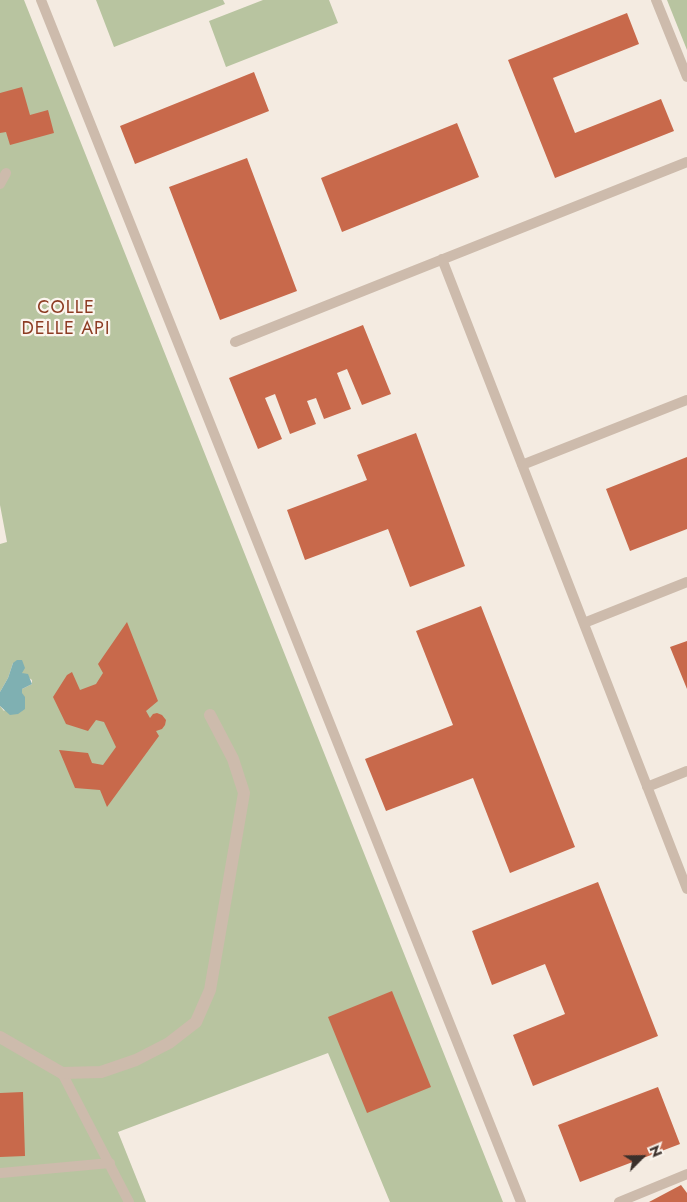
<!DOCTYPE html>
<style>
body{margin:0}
#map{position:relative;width:687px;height:1202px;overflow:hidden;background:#f4ebe1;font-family:Jost,sans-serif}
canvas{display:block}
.north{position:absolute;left:617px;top:1132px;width:50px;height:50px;-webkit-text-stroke:4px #fbf5ee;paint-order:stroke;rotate:67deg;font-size:14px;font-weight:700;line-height:20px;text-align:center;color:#3b302b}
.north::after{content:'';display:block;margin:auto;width:18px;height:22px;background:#3b302b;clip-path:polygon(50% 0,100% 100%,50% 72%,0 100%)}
</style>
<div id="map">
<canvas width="687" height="1202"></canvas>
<div class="north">N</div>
</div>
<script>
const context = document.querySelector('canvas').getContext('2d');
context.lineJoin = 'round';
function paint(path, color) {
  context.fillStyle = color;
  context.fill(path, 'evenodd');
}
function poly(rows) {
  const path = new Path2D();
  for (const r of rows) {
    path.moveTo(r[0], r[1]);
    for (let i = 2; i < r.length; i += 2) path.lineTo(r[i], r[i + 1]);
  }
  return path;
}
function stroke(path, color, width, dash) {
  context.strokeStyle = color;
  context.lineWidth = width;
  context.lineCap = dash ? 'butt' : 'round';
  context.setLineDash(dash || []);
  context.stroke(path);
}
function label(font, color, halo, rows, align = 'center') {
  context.font = font + ' Jost,sans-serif';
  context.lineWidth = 4.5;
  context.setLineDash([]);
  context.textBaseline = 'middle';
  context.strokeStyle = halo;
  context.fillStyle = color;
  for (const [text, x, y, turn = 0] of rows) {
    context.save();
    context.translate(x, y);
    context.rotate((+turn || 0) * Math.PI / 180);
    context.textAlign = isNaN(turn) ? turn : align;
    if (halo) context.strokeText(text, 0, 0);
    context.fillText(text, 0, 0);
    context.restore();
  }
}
paint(poly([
 [0,0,24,0,503,1202,390,1202,328,1053,118,1132,146,1202,0,1202,0,706,4,711,22,693,22,689,32,684,32,680,22,673,13,663,8,678,0,692,0,544,7,542,0,505],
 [96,0,223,0,225,4,114,47],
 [263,0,329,0,338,23,226,67,209,21],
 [667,0,687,0,687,50]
]), '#b8c4a0');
paint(poly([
 [17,660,22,660,25,668,22,673,28,674,32,684,22,689,22,693,25,697,25,709,18,714,10,715,0,706,0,692,8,678,13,663]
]), '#7fb0b2');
paint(poly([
 [627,13,639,44,553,78,575,133,661,99,674,131,555,178,508,60],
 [254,72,269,111,135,164,120,126],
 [22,87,30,115,48,110,54,133,10,145,6,132,0,133,0,93],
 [457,123,479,177,342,232,321,178],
 [247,158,297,291,220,320,169,187],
 [363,325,391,394,362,405,347,369,337,373,351,409,324,419,316,398,307,401,316,424,290,434,275,394,265,398,282,439,258,449,229,378],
 [416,433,465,566,410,587,388,529,305,560,287,510,367,480,357,455],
 [687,457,687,529,630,551,606,489],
 [481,606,575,847,510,873,473,778,386,811,365,759,453,725,416,631],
 [127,622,158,701,146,711,150,718,153,714,157,713,162,715,166,720,165,725,162,729,156,731,159,736,107,807,100,790,75,788,59,750,88,753,92,763,103,765,116,747,104,722,96,720,88,731,66,724,53,697,67,675,72,672,80,690,96,684,103,673,98,664],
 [687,641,687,689,670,647],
 [598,882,658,1036,533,1086,513,1035,565,1014,545,964,492,985,472,931],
 [392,991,431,1087,367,1113,328,1017],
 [658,1087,680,1144,580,1182,558,1125],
 [23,1092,25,1156,0,1157,0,1093],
 [681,1185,687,1193,687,1202,649,1202]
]), '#c8694b');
stroke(poly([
 [41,0,521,1202],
 [656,0,687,77],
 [0,184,6,173],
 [442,259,687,889],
 [235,342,687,162],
 [522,465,687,400],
 [584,623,687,582],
 [647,787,687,771],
 [62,1073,129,1202],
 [1,1173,110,1163],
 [619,1202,687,1174]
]), '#cdbbac', 10);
stroke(poly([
 [0,1037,62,1073,101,1072,136,1060,169,1043,196,1022,210,990,244,793,233,759,210,715]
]), '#cdbbac', 12);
context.letterSpacing = '1px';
label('18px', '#8c3b22', '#fbf5ee', [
 ["COLLE",66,309],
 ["DELLE API",66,330]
]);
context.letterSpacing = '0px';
</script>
